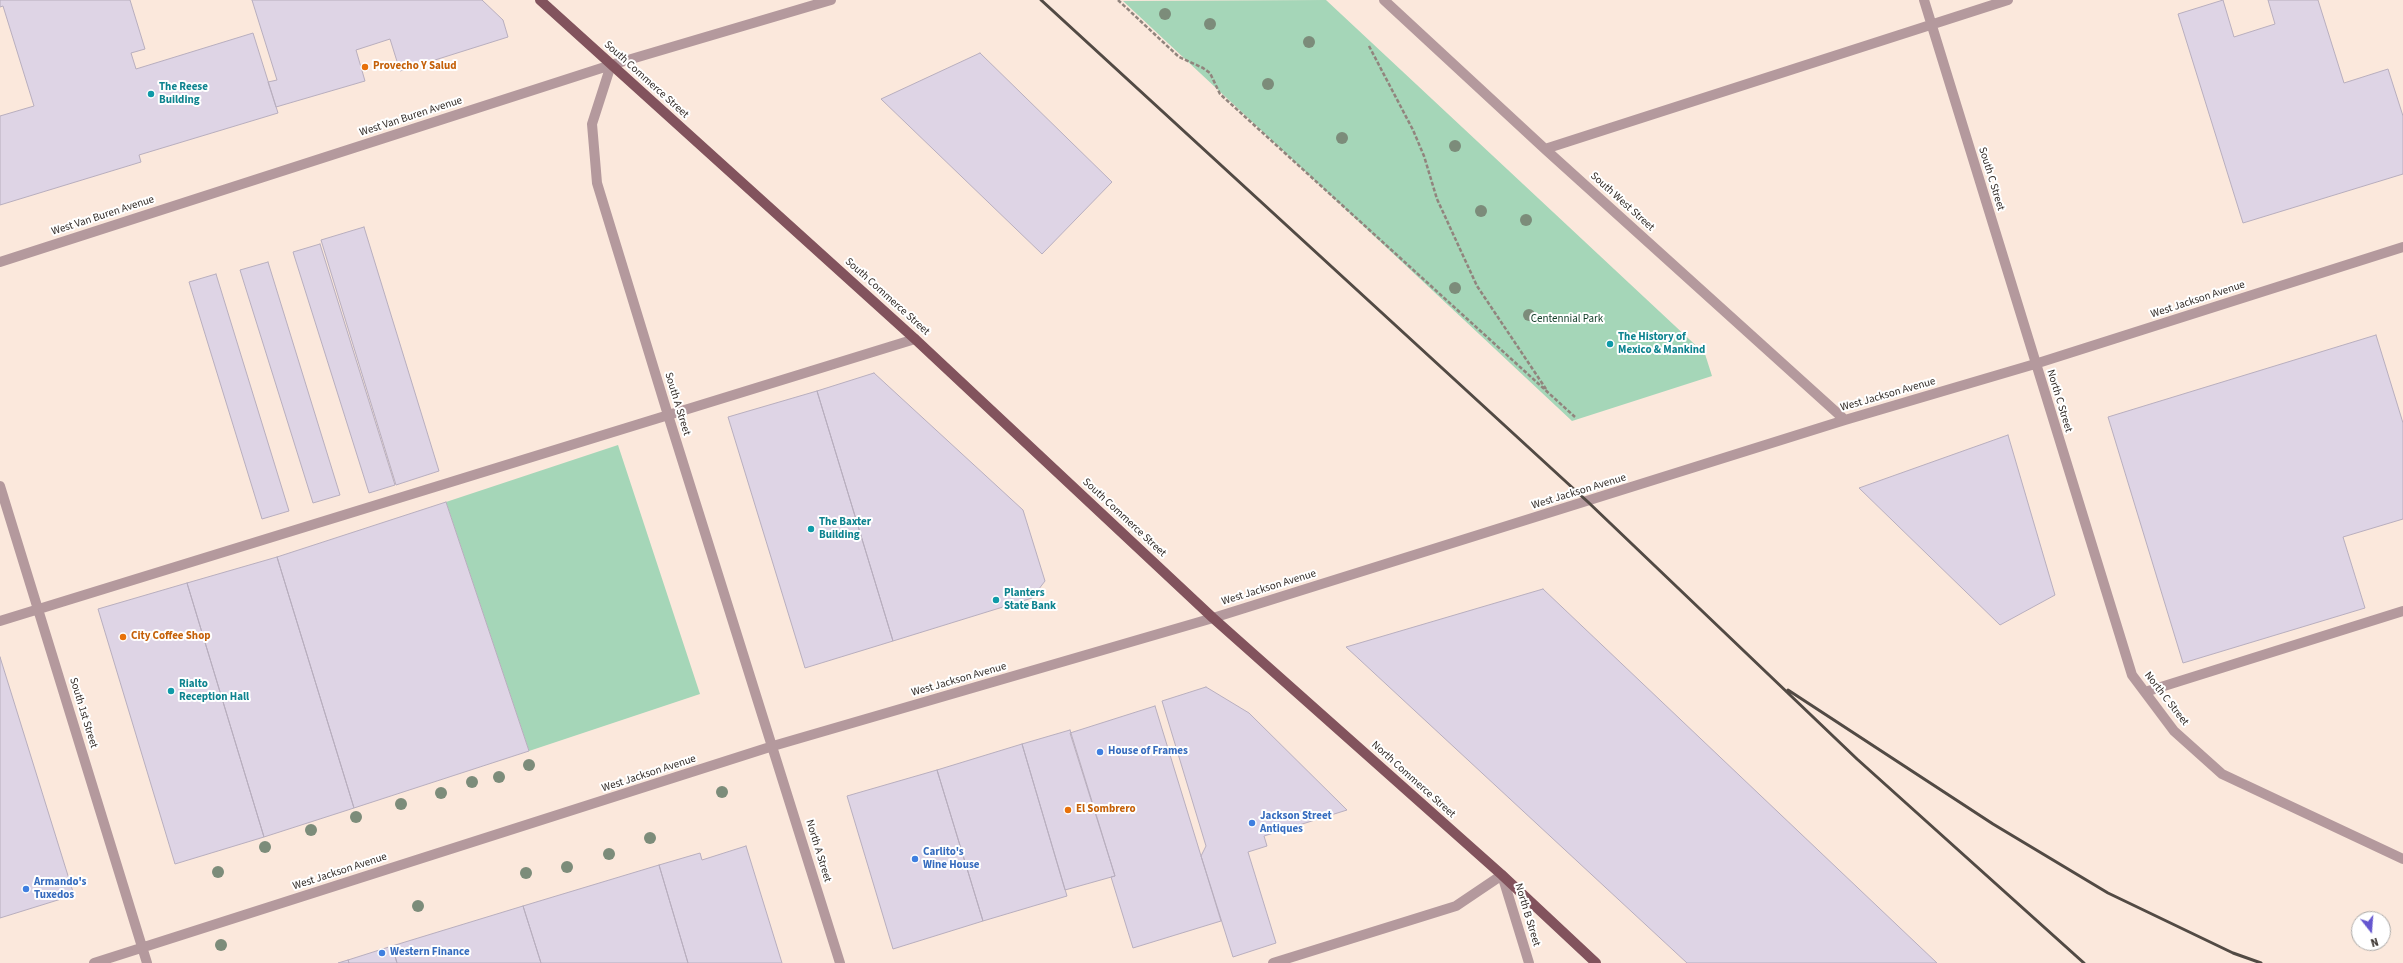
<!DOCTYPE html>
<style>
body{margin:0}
#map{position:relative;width:2403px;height:963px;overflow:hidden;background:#fbe8dc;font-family:"Source Sans 3",sans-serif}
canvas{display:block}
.north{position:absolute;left:2351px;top:911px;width:40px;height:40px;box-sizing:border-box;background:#fff;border:1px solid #adaba9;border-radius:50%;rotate:163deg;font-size:11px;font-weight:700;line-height:16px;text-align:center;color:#332c28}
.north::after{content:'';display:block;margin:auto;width:14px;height:18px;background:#6556cf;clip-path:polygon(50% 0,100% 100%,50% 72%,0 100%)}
</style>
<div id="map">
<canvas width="2403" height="963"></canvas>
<div class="north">N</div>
</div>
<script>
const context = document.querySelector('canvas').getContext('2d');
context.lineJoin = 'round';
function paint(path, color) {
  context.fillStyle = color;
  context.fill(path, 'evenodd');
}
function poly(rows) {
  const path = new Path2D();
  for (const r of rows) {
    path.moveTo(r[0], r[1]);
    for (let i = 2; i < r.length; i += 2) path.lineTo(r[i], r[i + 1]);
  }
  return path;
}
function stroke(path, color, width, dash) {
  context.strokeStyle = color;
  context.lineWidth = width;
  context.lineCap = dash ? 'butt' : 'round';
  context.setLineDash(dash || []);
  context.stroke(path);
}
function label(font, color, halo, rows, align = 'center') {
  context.font = font + ' "Source Sans 3",sans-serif';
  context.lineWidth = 4;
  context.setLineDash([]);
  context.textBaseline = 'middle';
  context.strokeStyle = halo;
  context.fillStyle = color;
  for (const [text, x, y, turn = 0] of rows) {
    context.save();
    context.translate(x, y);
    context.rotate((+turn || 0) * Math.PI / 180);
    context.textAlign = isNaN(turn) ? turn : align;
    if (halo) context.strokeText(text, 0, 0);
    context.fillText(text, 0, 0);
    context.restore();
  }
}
paint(poly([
 [1326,0,1705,354,1712,376,1572,421,1123,1],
 [618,445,700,694,529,751,446,502]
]), '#a5d6b8');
const building = poly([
 [0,0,130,0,145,49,131,53,136,69,253,33,278,113,139,155,141,162,0,205,0,116,34,106,3,6,0,7,0,0],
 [252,0,482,0,503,20,508,37,400,71,390,39,356,50,365,81,276,107,268,82,277,80,252,0],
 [2223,0,2234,37,2275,24,2268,0,2318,0,2344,83,2388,69,2403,116,2403,174,2243,223,2178,14,2223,0],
 [980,53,1112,182,1042,254,881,99,980,53],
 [364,227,439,471,396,485,321,240,364,227],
 [320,244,395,485,369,493,293,252,320,244],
 [268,262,340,495,313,503,240,270,268,262],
 [216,274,289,511,262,519,189,282,216,274],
 [2376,335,2403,423,2403,519,2343,537,2365,608,2183,663,2108,417,2376,335],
 [874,373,1023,510,1045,581,1032,598,893,641,817,391,874,373],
 [817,391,893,641,805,668,728,417,817,391],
 [2008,435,2055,595,2000,625,1859,488,2008,435],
 [446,502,529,751,354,808,277,557,446,502],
 [277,557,354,808,264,837,187,583,277,557],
 [187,583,264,837,175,864,98,609,187,583],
 [1543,589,1937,963,1687,963,1346,647,1543,589],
 [0,657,74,895,0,918,0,657],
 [1206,687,1249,713,1347,810,1264,836,1267,846,1248,852,1276,943,1233,957,1201,856,1206,846,1162,701,1206,687],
 [1155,706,1221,921,1133,948,1111,877,1115,876,1070,733,1155,706],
 [1070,730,1115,876,1065,890,1022,744,1070,730],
 [1022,744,1067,896,983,921,937,770,1022,744],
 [937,770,983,921,893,949,847,796,937,770],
 [746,846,782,963,688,963,659,865,700,853,702,860,746,846],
 [659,865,688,963,541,963,523,906,659,865],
 [523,906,541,963,397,963,392,946,523,906],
 [392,946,397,963,349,963,348,960,392,946],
 [348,960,349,963,338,963,348,960]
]);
paint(building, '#ded4e5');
stroke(building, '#b8aebe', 1);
stroke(poly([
 [1118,0,1179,57,1203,68,1210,73,1220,94,1575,417],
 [1369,46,1413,130,1424,156,1437,199,1477,286,1546,389]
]), '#91847d', 2.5, [4, 2]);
stroke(poly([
 [1384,0,1545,149,1845,420],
 [1924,0,2132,675,2174,731,2222,774,2403,859],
 [611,65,592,124,597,183,668,415,840,963],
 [1545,149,2008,0],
 [0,262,611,65,831,0],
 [0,486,147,963],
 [0,621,915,339],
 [2145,692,2403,611],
 [94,963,773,746,1213,618,1845,420,2035,364,2403,247],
 [1273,963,1456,906,1502,875,1529,963]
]), '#b4999d', 10);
stroke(poly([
 [540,0,915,339,1213,618,1502,875,1596,963]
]), '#82535d', 10);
stroke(poly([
 [1041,0,1588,502,1857,759,2084,963],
 [1788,690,1993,824,2108,893,2233,953,2261,963]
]), '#524a44', 3);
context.fillStyle = '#7c8c7a';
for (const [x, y] of [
 [1165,14],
 [1210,24],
 [1309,42],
 [1268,84],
 [1342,138],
 [1455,146],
 [1481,211],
 [1526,220],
 [1455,288],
 [1529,315],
 [529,765],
 [499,777],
 [472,782],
 [722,792],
 [441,793],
 [401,804],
 [356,817],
 [311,830],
 [650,838],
 [265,847],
 [609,854],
 [567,867],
 [218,872],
 [526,873],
 [418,906],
 [221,945]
]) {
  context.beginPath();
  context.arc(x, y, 6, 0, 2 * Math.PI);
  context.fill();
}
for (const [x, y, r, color] of [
 [365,67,4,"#e8710a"],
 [151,94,4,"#0f9aa8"],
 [1610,344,4,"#0f9aa8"],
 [811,529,4,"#0f9aa8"],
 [996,600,4,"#0f9aa8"],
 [123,637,4,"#e8710a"],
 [171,691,4,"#0f9aa8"],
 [1100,752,4,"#3f7fe0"],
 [1068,810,4,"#e8710a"],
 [1252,823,4,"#3f7fe0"],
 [915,859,4,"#3f7fe0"],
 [26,889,4,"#3f7fe0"],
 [382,953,4,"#3f7fe0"]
]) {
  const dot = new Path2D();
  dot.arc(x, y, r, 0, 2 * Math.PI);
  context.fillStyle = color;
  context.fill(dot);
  stroke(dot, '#fff', 1.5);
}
label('bold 11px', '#c56008', '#fff', [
 ["Provecho Y Salud",373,67],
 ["City Coffee Shop",131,637],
 ["El Sombrero",1076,810]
], 'left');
label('11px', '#332c28', '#fff', [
 ["South Commerce Street",646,80,42],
 ["West Van Buren Avenue",411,117,-18],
 ["South C Street",1991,179,73],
 ["South West Street",1622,202,42],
 ["West Van Buren Avenue",103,216,-18],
 ["South Commerce Street",887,297,42],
 ["West Jackson Avenue",2198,300,-18],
 ["West Jackson Avenue",1888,395,-16],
 ["North C Street",2059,401,73],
 ["South A Street",677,404,73],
 ["West Jackson Avenue",1579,492,-17],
 ["South Commerce Street",1124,518,43],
 ["West Jackson Avenue",1269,588,-17],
 ["West Jackson Avenue",959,680,-16],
 ["North C Street",2166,699,52],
 ["South 1st Street",83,713,73],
 ["West Jackson Avenue",649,774,-18],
 ["North Commerce Street",1413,780,42],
 ["North A Street",818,851,73],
 ["West Jackson Avenue",340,872,-18],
 ["North B Street",1527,915,73]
]);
label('bold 11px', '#0d838f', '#fff', [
 ["The Reese",159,88],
 ["Building",159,101],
 ["The History of",1618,338],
 ["Mexico & Mankind",1618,351],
 ["The Baxter",819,523],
 ["Building",819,536],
 ["Planters",1004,594],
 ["State Bank",1004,607],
 ["Rialto",179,685],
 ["Reception Hall",179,698]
], 'left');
label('11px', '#14402a', '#fff', [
 ["Centennial Park",1567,320]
]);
label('bold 11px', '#366cbe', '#fff', [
 ["House of Frames",1108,752],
 ["Jackson Street",1260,817],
 ["Antiques",1260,830],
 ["Carlito's",923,853],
 ["Wine House",923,866],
 ["Armando's",34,883],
 ["Tuxedos",34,896],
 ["Western Finance",390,953]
], 'left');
</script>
